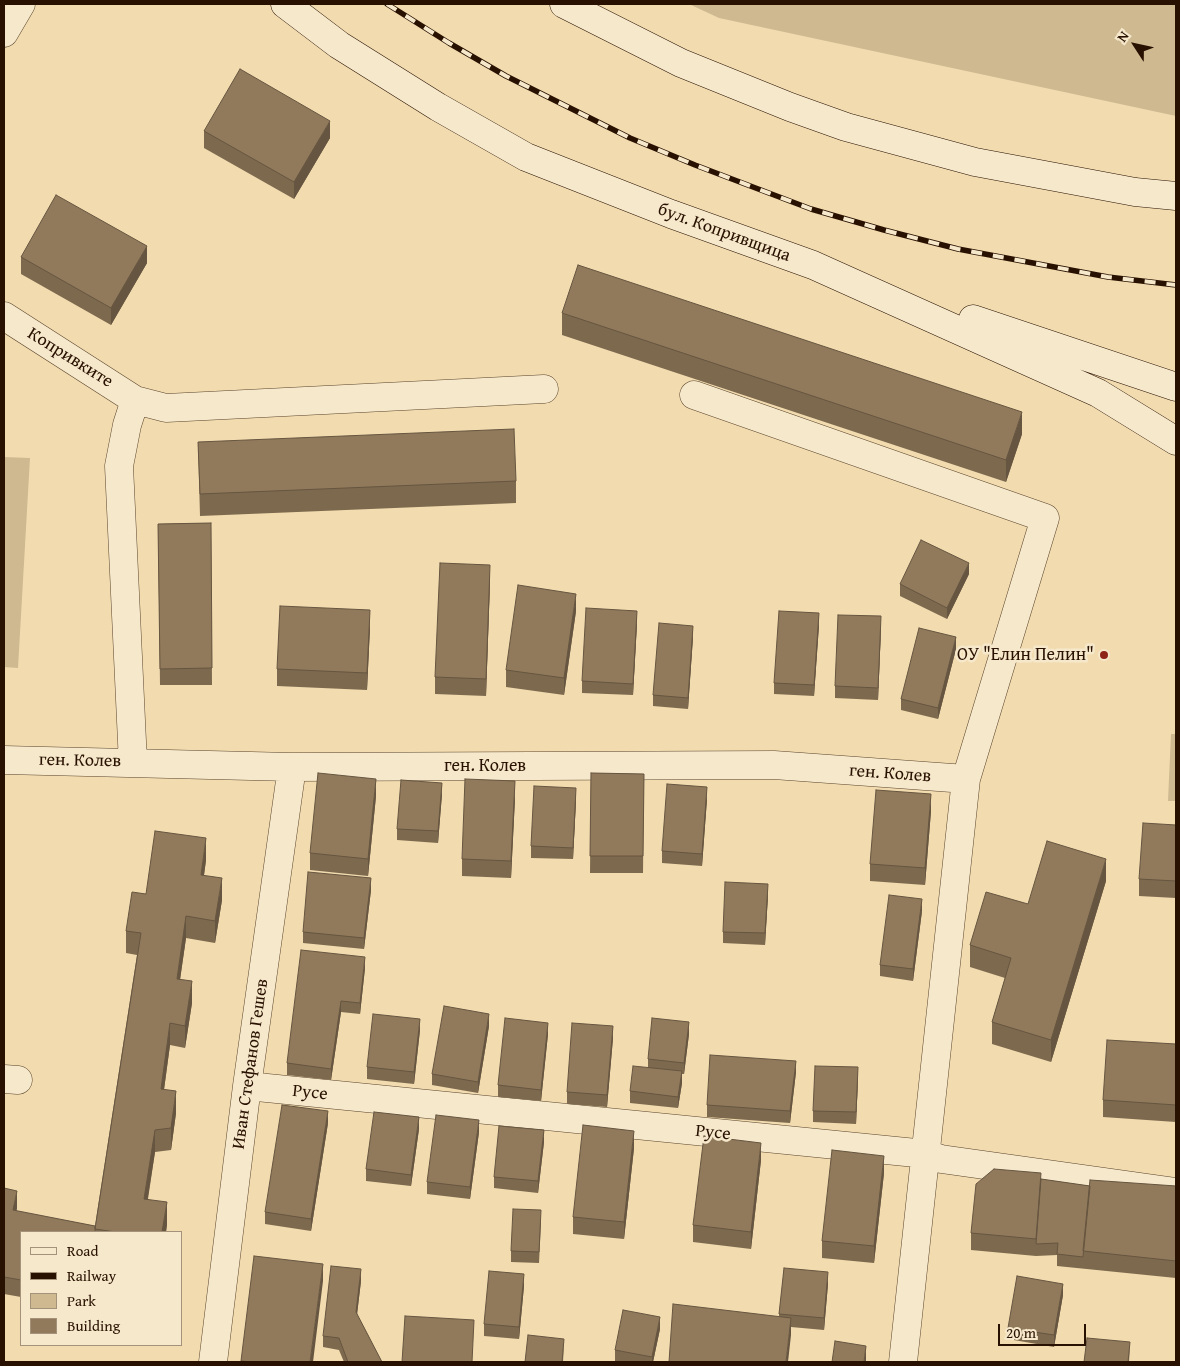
<!DOCTYPE html>
<meta charset="utf-8">
<style>
body{margin:0}
#map{position:relative;width:1180px;height:1366px;overflow:hidden;background:#f1dbaf;font-family:"Gentium Book Plus",serif}
canvas{display:block}
.frame{position:absolute;inset:0;border:5px solid #291101;pointer-events:none}
.legend{position:absolute;left:20px;top:1231px;width:162px;height:115px;box-sizing:border-box;background:#f6e8cb;border:1px solid #a4927a;margin:0;padding:6px 9px;list-style:none;font-size:15px;color:#291101}
.legend li{display:flex;align-items:center;gap:10px;height:25px}
.legend b{width:25px;border:1px solid #a4927a}
.north{position:absolute;left:1110px;top:20px;width:50px;height:50px;-webkit-text-stroke:4px #f6e8cb;paint-order:stroke;rotate:305deg;font-size:14px;font-weight:700;line-height:20px;text-align:center;color:#291101}
.north::after{content:'';display:block;margin:auto;width:18px;height:22px;background:#291101;clip-path:polygon(50% 0,100% 100%,50% 72%,0 100%)}
.scale{position:absolute;left:998px;top:1324px;width:88px;height:22px;box-sizing:border-box;border:2px solid #291101;border-top:0;padding-left:6px;font-size:15px;line-height:18px;white-space:nowrap;color:#291101;-webkit-text-stroke:4px #f6e8cb;paint-order:stroke}
</style>
<div id="map">
<canvas width="1180" height="1366"></canvas>
<div class="frame"></div>
<ul class="legend">
<li><b style="height:6px;background:#f6e8cb"></b>Road</li>
<li><b style="height:6px;background:#291101"></b>Railway</li>
<li><b style="height:14px;background:#cfb991"></b>Park</li>
<li><b style="height:14px;background:#917a5b"></b>Building</li>
</ul>
<div class="north">N</div>
<div class="scale">20 m</div>
</div>
<script>
const context = document.querySelector('canvas').getContext('2d');
context.lineJoin = 'round';
function paint(path, color) {
  context.fillStyle = color;
  context.fill(path, 'evenodd');
}
function poly(rows) {
  const path = new Path2D();
  for (const r of rows) {
    path.moveTo(r[0], r[1]);
    for (let i = 2; i < r.length; i += 2) path.lineTo(r[i], r[i + 1]);
  }
  return path;
}
function stroke(path, color, width, dash) {
  context.strokeStyle = color;
  context.lineWidth = width;
  context.lineCap = dash ? 'butt' : 'round';
  context.setLineDash(dash || []);
  context.stroke(path);
}
function label(font, color, halo, rows, align = 'center') {
  context.font = font + ' "Gentium Book Plus",serif';
  context.lineWidth = 5;
  context.setLineDash([]);
  context.textBaseline = 'middle';
  context.strokeStyle = halo;
  context.fillStyle = color;
  for (const [text, x, y, turn = 0] of rows) {
    context.save();
    context.translate(x, y);
    context.rotate((+turn || 0) * Math.PI / 180);
    context.textAlign = isNaN(turn) ? turn : align;
    if (halo) context.strokeText(text, 0, 0);
    context.fillText(text, 0, 0);
    context.restore();
  }
}
paint(poly([
 [689,4,1176,4,1176,116,719,18],
 [4,457,30,458,18,668,4,667],
 [1171,734,1176,734,1176,801,1168,801]
]), '#cfb991');
const street = poly([
 [4,33,21,4],
 [4,316,135,400],
 [694,395,1045,518,966,779,903,1362],
 [4,760,292,767,774,765,966,779],
 [133,763,119,466,127,425,135,400,166,408,544,389],
 [4,1079,18,1080],
 [247,1086,926,1154,941,1159,1176,1192],
 [213,1362,247,1086,292,767]
]);
const secondary = poly([
 [285,4,339,45,438,107,526,157,671,214,813,265,1098,393,1176,441],
 [564,4,681,63,790,107,846,127,975,162,1135,192,1176,196],
 [973,319,1176,387]
]);
stroke(street, '#5b442c', 29);
stroke(secondary, '#291101', 29);
stroke(street, '#f6e8cb', 28);
stroke(secondary, '#f6e8cb', 28);
const rail = poly([
 [387,4,449,43,506,76,630,138,695,165,811,209,884,230,958,249,1108,277,1176,285]
]);
stroke(rail, '#291101', 5.5);
stroke(rail, '#f6e8cb', 4, [11]);
paint(poly([
 [204,131,330,138,294,199,204,148],
 [21,257,147,263,111,325,21,274],
 [562,313,1022,434,1006,482,562,335],
 [198,442,516,481,516,503,200,516],
 [211,523,212,685,160,685,158,524],
 [969,574,947,619,900,596,900,584],
 [490,582,486,696,435,694,435,677],
 [576,611,564,695,506,687,506,670],
 [637,623,633,695,582,693,582,681],
 [819,625,814,696,774,694,774,683],
 [370,627,367,690,277,686,277,669],
 [881,628,878,700,835,698,835,686],
 [693,637,688,709,653,706,653,695],
 [956,649,938,719,901,710,901,699],
 [591,773,644,774,643,873,590,873],
 [442,794,438,843,397,840,397,829],
 [376,796,368,876,310,870,310,853],
 [515,798,511,878,462,876,462,859],
 [707,799,702,866,662,863,662,851],
 [576,800,573,859,531,858,531,846],
 [931,811,925,885,870,881,870,864],
 [1176,825,1176,898,1139,896,1139,879],
 [206,860,204,875,222,900,215,943,186,938,180,979,192,1003,185,1048,170,1045,164,1090,176,1113,171,1150,155,1152,148,1199,167,1224,166,1232,21,1232,21,1297,4,1294,4,1188,17,1208,16,1211,95,1226,137,955,126,953,126,931,146,894],
 [1106,881,1051,1062,992,1044,992,1022,1005,978,970,967,970,945,1028,904],
 [371,890,364,949,303,943,303,932],
 [768,895,765,945,723,943,723,932],
 [922,911,913,981,880,976,880,965],
 [365,968,360,1014,341,1012,331,1080,287,1075,287,1063],
 [489,1026,478,1093,432,1085,432,1074],
 [420,1030,414,1084,367,1079,367,1067],
 [548,1034,541,1101,498,1097,498,1085],
 [689,1034,684,1074,682,1074,682,1083,678,1108,630,1103,630,1091,648,1067,648,1059],
 [613,1038,607,1107,567,1104,567,1092],
 [1176,1044,1176,1122,1103,1117,1103,1100],
 [796,1072,790,1123,707,1117,707,1105],
 [858,1079,856,1124,813,1122,813,1111],
 [328,1123,311,1231,265,1224,265,1212],
 [419,1129,411,1186,366,1181,366,1169],
 [479,1132,470,1199,427,1194,427,1182],
 [544,1142,538,1193,494,1188,494,1177],
 [634,1148,624,1239,573,1234,573,1217],
 [761,1160,751,1249,693,1242,693,1225],
 [884,1173,874,1263,822,1258,822,1241],
 [1041,1179,1090,1186,1176,1186,1176,1278,1057,1266,1057,1255,1036,1256,971,1250,971,1233],
 [541,1222,539,1263,511,1262,511,1251],
 [784,1268,828,1284,824,1330,791,1327,791,1335,779,1316],
 [361,1281,357,1314,382,1362,344,1362,339,1350,323,1347,323,1336],
 [524,1286,519,1339,484,1336,484,1324],
 [1063,1295,1054,1347,1008,1339,1008,1328],
 [660,1329,653,1362,619,1362,615,1361,615,1350]
]), '#7d694e');
paint(poly([
 [330,121,330,138,294,199,294,182],
 [147,246,147,263,111,325,111,308],
 [1022,412,1022,434,1006,482,1006,460],
 [969,563,969,574,947,619,947,608],
 [490,565,490,582,486,696,486,679],
 [576,594,576,611,564,695,564,678],
 [370,610,370,627,367,690,367,673],
 [637,611,637,623,633,695,633,684],
 [819,613,819,625,814,696,814,685],
 [881,616,881,628,878,700,878,688],
 [693,626,693,637,688,709,688,698],
 [956,637,956,649,938,719,938,708],
 [376,779,376,796,368,876,368,859],
 [515,781,515,798,511,878,511,861],
 [442,783,442,794,438,843,438,831],
 [707,787,707,799,702,866,702,854],
 [576,788,576,800,573,859,573,848],
 [931,794,931,811,925,885,925,868],
 [206,838,206,860,201,897,201,875],
 [1106,859,1106,881,1051,1062,1051,1040],
 [222,878,222,900,215,943,215,921],
 [371,878,371,890,364,949,364,938],
 [768,884,768,895,765,945,765,933],
 [922,899,922,911,913,981,913,969],
 [186,916,186,938,177,1001,177,979],
 [365,957,365,968,360,1014,360,1003],
 [192,981,192,1003,185,1048,185,1026],
 [341,1001,341,1012,331,1080,331,1069],
 [489,1014,489,1026,478,1093,478,1082],
 [420,1019,420,1030,414,1084,414,1072],
 [689,1022,689,1034,684,1074,684,1063],
 [170,1023,170,1045,161,1111,161,1089],
 [548,1023,548,1034,541,1101,541,1090],
 [613,1026,613,1038,607,1107,607,1095],
 [796,1061,796,1072,790,1123,790,1111],
 [858,1067,858,1079,856,1124,856,1112],
 [682,1071,682,1083,678,1108,678,1097],
 [176,1091,176,1113,171,1150,171,1128],
 [328,1111,328,1123,311,1231,311,1219],
 [419,1117,419,1129,411,1186,411,1175],
 [479,1120,479,1132,470,1199,470,1187],
 [155,1130,155,1152,144,1221,144,1199],
 [544,1130,544,1142,538,1193,538,1181],
 [634,1131,634,1148,624,1239,624,1222],
 [761,1143,761,1160,751,1249,751,1232],
 [884,1156,884,1173,874,1263,874,1246],
 [17,1191,17,1208,13,1227,13,1210],
 [167,1202,167,1224,166,1232,162,1232],
 [323,1264,323,1281,313,1362,310,1362],
 [361,1269,361,1281,356,1323,356,1312],
 [828,1272,828,1284,824,1330,824,1318],
 [524,1274,524,1286,519,1339,519,1327],
 [1063,1284,1063,1295,1054,1347,1054,1335],
 [660,1317,660,1329,653,1362,652,1362,652,1357],
 [791,1318,791,1335,788,1362,786,1362],
 [564,1339,563,1362,562,1362],
 [1130,1342,1129,1362,1128,1362],
 [866,1346,866,1362,864,1362]
]), '#665540');
const building = poly([
 [240,69,330,121,294,182,204,131,240,69],
 [56,195,147,246,111,308,21,257,56,195],
 [578,265,1022,412,1006,460,562,313,578,265],
 [514,429,516,481,200,494,198,442,514,429],
 [211,523,212,668,160,669,158,524,211,523],
 [921,540,969,563,947,608,900,584,921,540],
 [440,563,490,565,486,679,435,677,440,563],
 [518,585,576,594,564,678,506,670,518,585],
 [280,606,370,610,367,673,277,669,280,606],
 [586,608,637,611,633,684,582,681,586,608],
 [779,611,819,613,814,685,774,683,779,611],
 [838,615,881,616,878,688,835,686,838,615],
 [659,623,693,626,688,698,653,695,659,623],
 [919,628,956,637,938,708,901,699,919,628],
 [318,773,376,779,368,859,310,853,318,773],
 [591,773,644,774,643,856,590,856,591,773],
 [465,779,515,781,511,861,462,859,465,779],
 [401,780,442,783,438,831,397,829,401,780],
 [667,784,707,787,702,854,662,851,667,784],
 [534,786,576,788,573,848,531,846,534,786],
 [876,790,931,794,925,868,870,864,876,790],
 [1143,823,1176,825,1176,881,1139,879,1143,823],
 [155,831,206,838,201,875,222,878,215,921,186,916,177,979,192,981,185,1026,170,1023,161,1089,176,1091,171,1128,155,1130,144,1199,167,1202,162,1232,116,1232,95,1229,141,933,126,931,132,892,146,894,155,831],
 [1047,841,1106,859,1051,1040,992,1022,1011,958,970,945,986,892,1028,904,1047,841],
 [308,872,371,878,364,938,303,932,308,872],
 [725,882,768,884,765,933,723,932,725,882],
 [889,895,922,899,913,969,880,965,889,895],
 [301,950,365,957,360,1003,341,1001,331,1069,287,1063,301,950],
 [444,1006,489,1014,478,1082,432,1074,444,1006],
 [373,1014,420,1019,414,1072,367,1067,373,1014],
 [505,1018,548,1023,541,1090,498,1085,505,1018],
 [652,1018,689,1022,684,1063,648,1059,652,1018],
 [572,1023,613,1026,607,1095,567,1092,572,1023],
 [1107,1040,1176,1044,1176,1105,1103,1100,1107,1040],
 [710,1055,796,1061,790,1111,707,1105,710,1055],
 [633,1066,682,1071,678,1097,630,1091,633,1066],
 [815,1066,858,1067,856,1112,813,1111,815,1066],
 [282,1105,328,1111,311,1219,265,1212,282,1105],
 [374,1112,419,1117,411,1175,366,1169,374,1112],
 [436,1115,479,1120,470,1187,427,1182,436,1115],
 [583,1125,634,1131,624,1222,573,1217,583,1125],
 [499,1126,544,1130,538,1181,494,1177,499,1126],
 [704,1136,761,1143,751,1232,693,1225,704,1136],
 [832,1150,884,1156,874,1246,822,1241,832,1150],
 [994,1169,1041,1173,1036,1239,971,1233,976,1184,994,1169],
 [1041,1179,1090,1186,1083,1257,1057,1254,1058,1243,1036,1244,1041,1179],
 [1090,1180,1176,1186,1176,1261,1083,1251,1090,1180],
 [4,1188,17,1191,13,1210,95,1226,95,1232,21,1232,21,1280,4,1277,4,1188],
 [513,1209,541,1210,539,1252,511,1251,513,1209],
 [254,1256,323,1264,310,1362,251,1362,241,1361,254,1256],
 [331,1266,361,1269,356,1312,382,1362,348,1362,339,1338,323,1336,331,1266],
 [784,1268,828,1272,824,1318,779,1314,784,1268],
 [489,1271,524,1274,519,1327,484,1324,489,1271],
 [1017,1276,1063,1284,1054,1335,1008,1328,1017,1276],
 [673,1304,791,1318,786,1362,669,1362,673,1304],
 [623,1310,660,1317,652,1357,615,1350,623,1310],
 [405,1316,474,1320,472,1362,402,1362,405,1316],
 [528,1335,564,1339,562,1362,525,1362,528,1335],
 [1087,1338,1130,1342,1128,1362,1084,1362,1087,1338],
 [835,1341,866,1346,864,1362,832,1362,835,1341]
]);
paint(building, '#917a5b');
stroke(building, '#665540', 1);
for (const [x, y, r, color] of [
 [1104,655,5,"#8f2418"]
]) {
  const dot = new Path2D();
  dot.arc(x, y, r, 0, 2 * Math.PI);
  context.fillStyle = color;
  context.fill(dot);
  stroke(dot, '#f6e8cb', 2);
}
label('18px', '#291101', '#f6e8cb', [
 ["бул. Копривщица",724,233,20],
 ["Копривките",70,358,32],
 ["ген. Колев",80,761,1],
 ["ген. Колев",485,766],
 ["ген. Колев",890,774,4],
 ["Иван Стефанов Гешев",251,1064,-82],
 ["Русе",310,1093,6],
 ["Русе",713,1133,6]
]);
label('18px', '#291101', '#f6e8cb', [
 ["ОУ \"Елин Пелин\"",1094,655]
], 'right');
</script>
